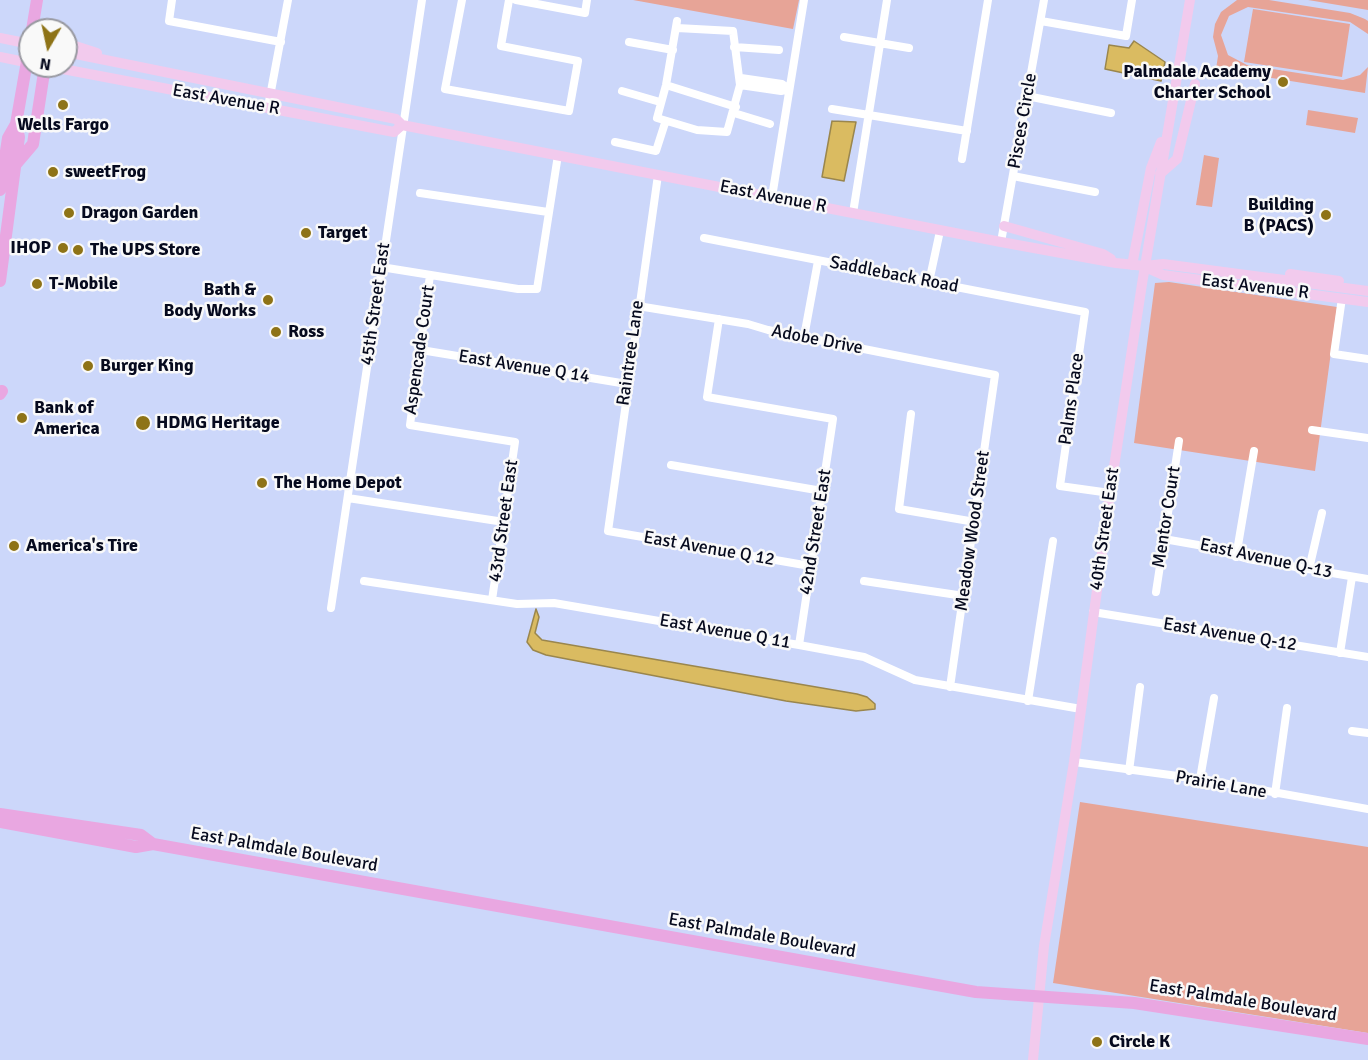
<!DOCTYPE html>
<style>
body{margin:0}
#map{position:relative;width:1368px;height:1060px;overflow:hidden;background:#ccd7fa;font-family:Signika,sans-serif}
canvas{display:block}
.north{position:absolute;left:18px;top:18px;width:60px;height:60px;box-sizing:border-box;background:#f9f9f9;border:2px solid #9899a1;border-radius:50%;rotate:189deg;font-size:16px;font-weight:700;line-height:24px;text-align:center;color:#060a1e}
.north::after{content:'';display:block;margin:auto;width:21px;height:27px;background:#8e7317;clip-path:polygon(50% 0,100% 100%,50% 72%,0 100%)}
</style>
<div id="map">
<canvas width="1368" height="1060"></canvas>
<div class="north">N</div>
</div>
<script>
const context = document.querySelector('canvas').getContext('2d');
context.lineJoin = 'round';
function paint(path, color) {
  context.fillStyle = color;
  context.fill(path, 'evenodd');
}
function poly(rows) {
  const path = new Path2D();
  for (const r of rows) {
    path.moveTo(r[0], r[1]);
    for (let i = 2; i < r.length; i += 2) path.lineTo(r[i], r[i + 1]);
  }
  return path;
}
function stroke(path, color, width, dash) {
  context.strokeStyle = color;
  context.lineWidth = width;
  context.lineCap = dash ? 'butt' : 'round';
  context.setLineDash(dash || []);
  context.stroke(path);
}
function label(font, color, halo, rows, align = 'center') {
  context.font = font + ' Signika,sans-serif';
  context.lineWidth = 5;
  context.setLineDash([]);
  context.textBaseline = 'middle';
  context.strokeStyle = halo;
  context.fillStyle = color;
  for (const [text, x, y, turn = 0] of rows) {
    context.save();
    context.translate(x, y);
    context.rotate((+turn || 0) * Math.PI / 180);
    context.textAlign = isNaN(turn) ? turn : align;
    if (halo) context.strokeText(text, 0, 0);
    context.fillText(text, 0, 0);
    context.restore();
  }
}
paint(poly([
 [633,0,799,0,793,29],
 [1237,0,1269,0,1350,13,1365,19,1368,21,1368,34,1350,22,1248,7,1229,16,1221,35,1228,55,1247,65,1343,80,1360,75,1368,67,1365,93,1216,69,1218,56,1213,37,1215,24,1221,12],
 [1308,0,1368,0,1368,10],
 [1253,9,1350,24,1342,77,1244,62],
 [1308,110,1358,118,1355,133,1306,125],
 [1204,155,1219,158,1212,207,1196,205],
 [1169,282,1337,307,1315,471,1134,443,1155,283],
 [1080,802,1368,847,1368,1033,1053,983]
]), '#e7a497');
const water = poly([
 [1134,41,1165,62,1161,81,1105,69,1109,45,1129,48,1134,41],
 [832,121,856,122,844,181,822,177,832,121],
 [536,609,539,617,535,633,542,640,857,694,867,697,875,704,875,709,856,711,786,701,546,655,533,650,527,642,536,609]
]);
paint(water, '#dabb61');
stroke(water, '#9a864d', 1.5);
stroke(poly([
 [172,0,169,21,281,42],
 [462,0,445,89,569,111,578,61,501,46,509,0],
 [516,0,585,13,587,0],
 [677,21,666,85,657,118,697,130,727,132,740,85,733,31,677,28],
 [1041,21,1126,36,1132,0],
 [844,37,909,48],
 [629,42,673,50],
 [734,47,779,50],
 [666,85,736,107],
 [740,85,781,91,789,89,782,84,741,78],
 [622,91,660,102],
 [1027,96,1111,113],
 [268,107,288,0],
 [832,109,967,131],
 [734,113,770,124],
 [615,142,656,151,665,123],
 [962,159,988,0],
 [658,175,608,531,810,566],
 [1013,176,1095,192],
 [420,193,548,212],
 [772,197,804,0],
 [853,213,887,0],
 [704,238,1085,312,1060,486,1110,493],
 [1001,242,1044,0],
 [381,267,518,289,537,289,558,155],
 [430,275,410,425,515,442,492,600],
 [929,282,940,231],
 [1342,298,1334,354,1368,359],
 [638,306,748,324,768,330,995,375,950,687],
 [719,319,707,397,833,419,799,645],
 [804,337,818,261],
 [421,350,627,384],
 [911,414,899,509,975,522],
 [1312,430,1368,438],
 [671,465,822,491],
 [348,498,504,522],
 [1164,539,1198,545,1248,559,1368,579],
 [1236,557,1254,451],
 [1309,569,1322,513],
 [364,581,517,604,554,603,799,645,864,657,915,680,1081,709],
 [864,581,964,596],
 [1156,592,1179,441],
 [331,608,422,0],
 [1093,612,1368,657],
 [1340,653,1352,577],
 [1028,701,1053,541],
 [1352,731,1368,733],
 [1074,762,1200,779,1368,809],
 [1129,771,1140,687],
 [1200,779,1214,698],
 [1275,794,1287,708]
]), '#fff', 8);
stroke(poly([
 [0,38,30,44],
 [66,43,97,53],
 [66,52,396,119,402,125,1001,242,1116,263,1145,266,1163,264,1368,291],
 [0,57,30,63],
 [47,66,394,132,402,125],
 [1160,174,1177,159,1195,84],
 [1004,226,1103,254,1111,259],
 [1132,265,1151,168,1161,142],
 [1145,267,1163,275,1368,302],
 [1290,274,1339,281],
 [1033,1060,1044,946,1074,762,1110,493,1142,284,1190,0]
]), '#f2caed', 10);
stroke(poly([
 [32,30,37,0],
 [16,164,33,144,45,66],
 [0,190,8,138,16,124,30,44],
 [0,281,19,137,16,124],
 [0,394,2,391],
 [0,814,141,835,153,844],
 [0,822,136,847,153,844,976,992,1134,1003,1368,1039]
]), '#e9a7e1', 12);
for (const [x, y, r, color] of [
 [1283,82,6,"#8e7317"],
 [63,105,6,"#8e7317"],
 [53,172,6,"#8e7317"],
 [69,213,6,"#8e7317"],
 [1326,215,6,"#8e7317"],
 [306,233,6,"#8e7317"],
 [63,248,6,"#8e7317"],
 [78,250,6,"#8e7317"],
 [37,284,6,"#8e7317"],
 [268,300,6,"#8e7317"],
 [276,332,6,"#8e7317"],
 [88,366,6,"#8e7317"],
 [22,418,6,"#8e7317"],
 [143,423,8,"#8e7317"],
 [262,483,6,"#8e7317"],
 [14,546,6,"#8e7317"],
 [1097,1042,6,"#8e7317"]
]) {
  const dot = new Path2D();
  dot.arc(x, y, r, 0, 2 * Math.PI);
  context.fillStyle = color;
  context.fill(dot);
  stroke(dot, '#f9f9f9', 2);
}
label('bold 18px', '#060a1e', '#f9f9f9', [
 ["Palmdale Academy",1271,72,"right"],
 ["Charter School",1271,93,"right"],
 ["Wells Fargo",63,125,"center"],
 ["sweetFrog",65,172],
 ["Building",1314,205,"right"],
 ["B (PACS)",1314,226,"right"],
 ["Dragon Garden",81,213],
 ["Target",318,233],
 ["IHOP",51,248,"right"],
 ["The UPS Store",90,250],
 ["T-Mobile",49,284],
 ["Bath &",256,290,"right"],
 ["Body Works",256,311,"right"],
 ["Ross",288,332],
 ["Burger King",100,366],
 ["Bank of",34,408],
 ["America",34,429],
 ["HDMG Heritage",156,423],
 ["The Home Depot",274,483],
 ["America's Tire",26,546],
 ["Circle K",1109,1042]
], 'left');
label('18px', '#060a1e', '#f9f9f9', [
 ["East Avenue R",226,100,10],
 ["Pisces Circle",1023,121,-80],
 ["East Avenue R",773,197,11],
 ["Saddleback Road",894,275,11],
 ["East Avenue R",1255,287,7],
 ["45th Street East",376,304,-82],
 ["Adobe Drive",817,340,11],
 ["Aspencade Court",420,350,-82],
 ["Raintree Lane",631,353,-82],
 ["East Avenue Q 14",524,367,9],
 ["Palms Place",1072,399,-82],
 ["Mentor Court",1167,517,-81],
 ["43rd Street East",504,521,-82],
 ["40th Street East",1105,529,-82],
 ["Meadow Wood Street",973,531,-82],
 ["42nd Street East",816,532,-81],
 ["East Avenue Q 12",709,549,10],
 ["East Avenue Q-13",1266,559,12],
 ["East Avenue Q 11",725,632,10],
 ["East Avenue Q-12",1230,635,9],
 ["Prairie Lane",1221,785,10],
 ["East Palmdale Boulevard",284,850,10],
 ["East Palmdale Boulevard",762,936,10],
 ["East Palmdale Boulevard",1243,1001,9]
]);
</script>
